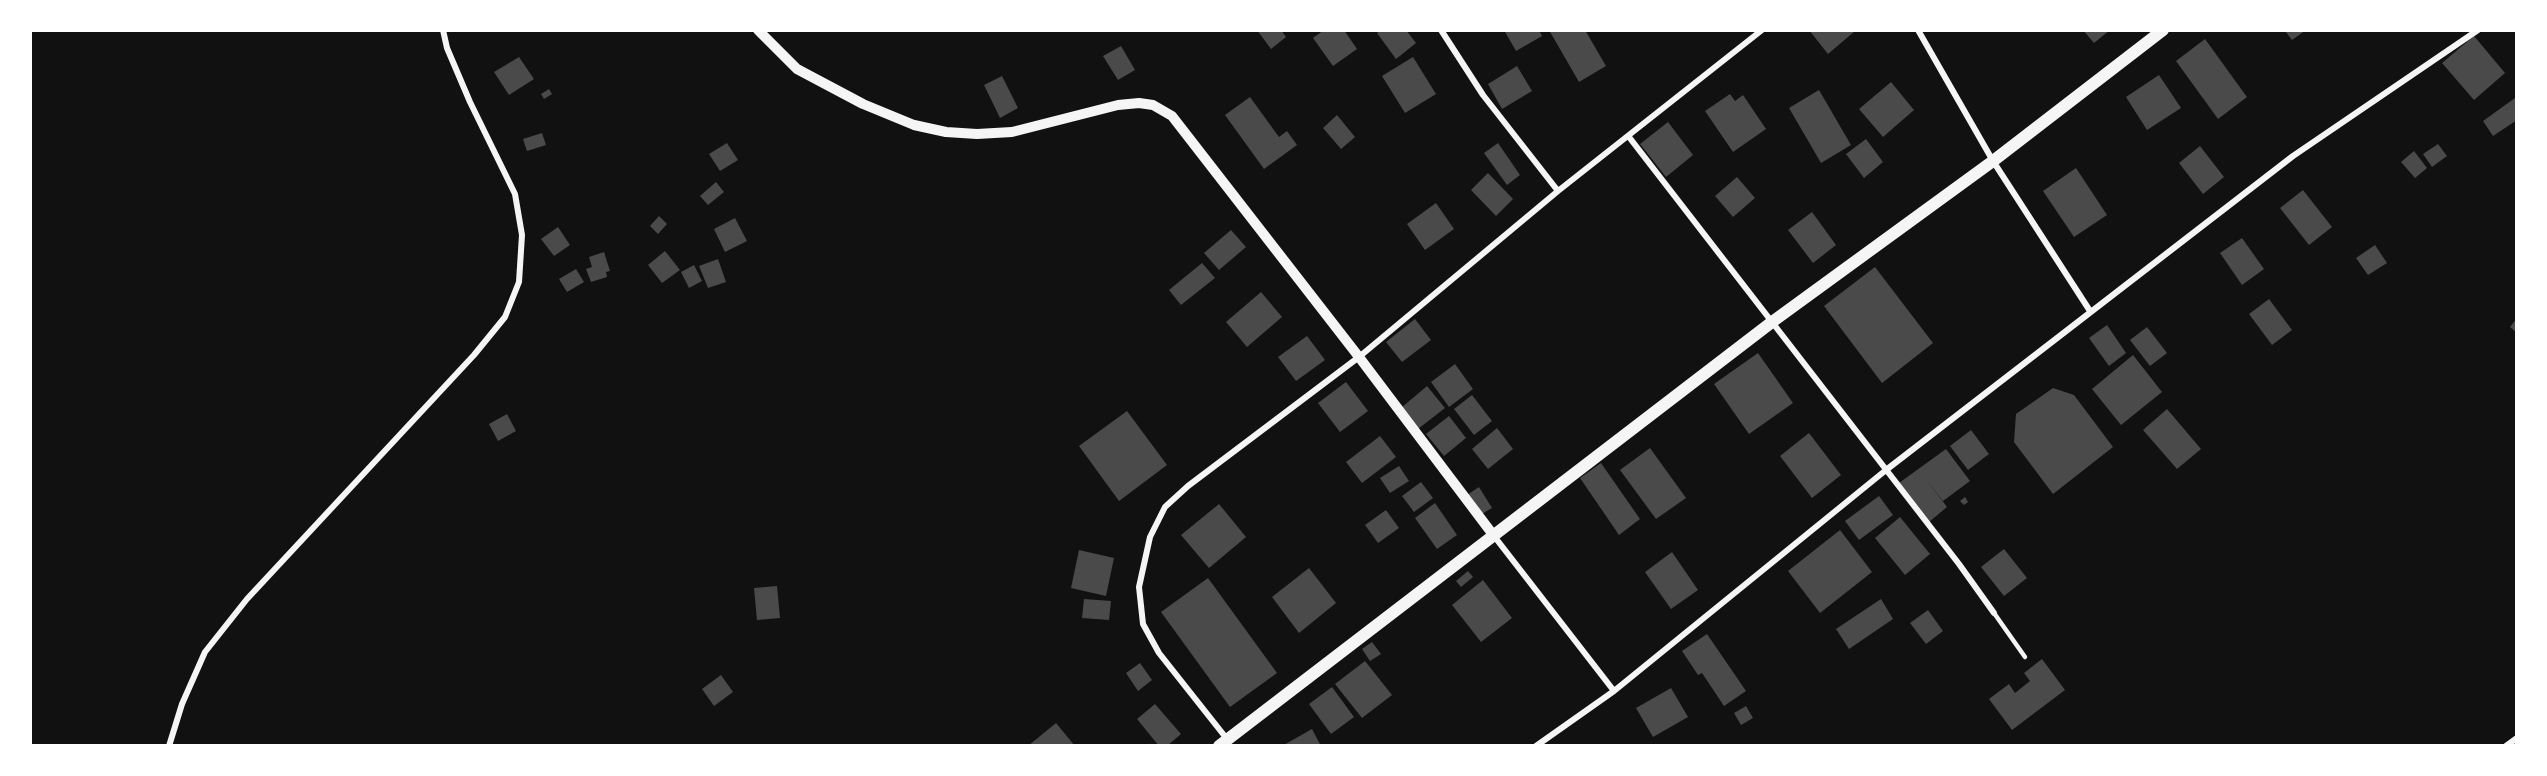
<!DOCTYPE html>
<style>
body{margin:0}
#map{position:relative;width:2547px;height:776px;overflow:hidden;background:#111;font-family:"Alegreya Sans",sans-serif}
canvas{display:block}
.frame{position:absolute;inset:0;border:32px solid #fff;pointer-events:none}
</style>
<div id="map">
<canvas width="2547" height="776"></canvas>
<div class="frame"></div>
</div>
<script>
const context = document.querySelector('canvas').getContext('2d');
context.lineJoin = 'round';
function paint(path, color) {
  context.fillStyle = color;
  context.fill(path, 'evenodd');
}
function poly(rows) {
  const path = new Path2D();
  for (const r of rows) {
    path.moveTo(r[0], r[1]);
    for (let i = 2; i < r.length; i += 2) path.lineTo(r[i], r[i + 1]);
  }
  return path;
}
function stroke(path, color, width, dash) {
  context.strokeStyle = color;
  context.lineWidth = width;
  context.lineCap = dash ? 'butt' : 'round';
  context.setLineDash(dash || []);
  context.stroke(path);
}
paint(poly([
 [1257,30,1281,30,1286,37,1271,49],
 [1324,30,1344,30,1357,49,1333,66,1313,38],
 [1381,30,1406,30,1416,43,1396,59,1377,33],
 [1504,30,1539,30,1542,36,1516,51],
 [1549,30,1585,30,1606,66,1579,82],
 [1809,30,1854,30,1855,31,1828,54],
 [2083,30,2110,30,2094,43],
 [2289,30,2306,30,2292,40,2286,32],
 [2474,36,2505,73,2474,100,2442,63],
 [2205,39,2247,97,2218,119,2176,61],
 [1121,46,1135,70,1118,80,1103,56],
 [519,57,534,79,509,95,494,72],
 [1413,57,1436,94,1405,113,1382,76],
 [1517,66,1532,91,1502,109,1488,84],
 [2159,75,2181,108,2147,130,2126,97],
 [1002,76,1018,108,1000,118,984,85],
 [1891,82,1914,110,1883,137,1859,109],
 [549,89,552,94,544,99,541,94],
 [1819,90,1851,145,1821,163,1789,108],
 [1730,94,1735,101,1743,95,1766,129,1733,152,1705,111],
 [1250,97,1279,137,1287,131,1297,145,1264,169,1225,115],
 [2515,98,2517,120,2493,136,2483,121],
 [1337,115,1355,137,1341,149,1323,128],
 [1668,122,1693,155,1666,177,1640,144],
 [542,133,546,145,527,151,523,139],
 [1866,139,1883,162,1864,178,1846,154],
 [727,143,738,160,720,171,709,154],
 [1498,143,1520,175,1507,185,1484,153],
 [2438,144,2447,156,2432,167,2423,154],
 [2200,146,2224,177,2203,194,2179,163],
 [2414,151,2427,168,2415,178,2401,162],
 [2076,168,2107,215,2074,237,2043,191],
 [1488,173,1513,199,1496,216,1471,190],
 [1737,177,1755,198,1733,217,1715,196],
 [716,182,724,192,708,205,700,196],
 [2303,190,2332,227,2309,245,2280,208],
 [1436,203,1454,229,1425,250,1407,224],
 [1812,212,1836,245,1813,263,1788,230],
 [659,216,667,224,658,234,650,226],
 [735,218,747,241,725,252,714,229],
 [558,227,570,245,554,256,541,239],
 [1231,230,1246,247,1219,270,1204,253],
 [2242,238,2264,269,2242,285,2220,253],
 [2375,245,2387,263,2368,275,2356,258],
 [665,251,680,270,662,283,648,265],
 [604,252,610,271,606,272,607,277,591,282,586,269,592,267,589,257],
 [718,259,726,282,708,288,699,266],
 [1202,263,1215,278,1181,305,1169,290],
 [694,265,702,281,689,288,681,272],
 [1875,267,1933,343,1882,383,1824,306],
 [576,269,584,282,567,292,559,279],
 [1261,292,1282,317,1247,347,1226,322],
 [2269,299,2292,330,2272,345,2249,314],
 [2517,318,2517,333,2510,327],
 [1415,319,1431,340,1402,362,1386,342],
 [2107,325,2126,353,2109,366,2089,338],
 [2147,327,2167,353,2150,366,2130,340],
 [1307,336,1325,360,1296,381,1278,357],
 [1758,353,1793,403,1749,434,1714,384],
 [2133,355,2162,392,2121,425,2092,389],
 [1455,364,1473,389,1449,407,1431,382],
 [1346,382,1368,411,1340,432,1318,403],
 [1427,386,1445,408,1418,429,1401,408],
 [2053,388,2074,395,2113,447,2053,494,2014,442,2016,414],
 [1472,395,1492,421,1474,435,1454,409],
 [2167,409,2201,449,2177,469,2143,430],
 [1127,411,1167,465,1119,501,1079,446],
 [507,414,516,431,498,441,489,424],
 [1449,416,1466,438,1444,456,1426,434],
 [1497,428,1513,449,1488,469,1472,449],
 [1971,430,1989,454,1968,470,1950,446],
 [1809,433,1841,475,1812,498,1780,456],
 [1380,436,1396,457,1362,483,1346,462],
 [1650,448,1686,498,1656,519,1620,470],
 [1946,449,1970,481,1943,501,1926,479,1947,507,1929,522,1899,483],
 [1601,463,1640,519,1619,535,1580,478],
 [1399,466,1409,481,1390,493,1380,478],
 [1421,482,1433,498,1414,512,1402,496],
 [1479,487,1492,508,1480,515,1467,495],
 [1879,496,1893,515,1859,540,1845,521],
 [1965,497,1968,502,1964,505,1960,501],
 [1435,503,1457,535,1437,549,1415,518],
 [1219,504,1246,537,1209,568,1181,535],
 [1386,510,1399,528,1378,543,1365,525],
 [1900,517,1930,554,1905,575,1875,538],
 [1840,530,1872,572,1820,613,1788,571],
 [2004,549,2027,578,2004,596,1981,567],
 [1079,550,1114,558,1106,596,1071,588],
 [1672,552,1698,590,1671,609,1645,572],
 [1309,568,1336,603,1299,633,1272,597],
 [1468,571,1473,577,1461,587,1456,581],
 [1208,578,1277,673,1230,707,1161,612],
 [1483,580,1512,618,1481,642,1452,605],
 [777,586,780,618,757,620,754,588],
 [1084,599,1111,601,1109,620,1082,618],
 [1881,599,1893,619,1849,649,1836,629],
 [1928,610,1943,631,1926,644,1910,623],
 [1707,634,1746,691,1724,706,1702,673,1698,675,1682,651],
 [1372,642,1381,654,1370,661,1362,649],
 [2042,659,2065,690,2012,730,1989,699,2009,684,2015,693,2030,681,2024,673],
 [1365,661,1392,695,1362,718,1335,684],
 [1140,663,1152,680,1138,691,1126,673],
 [721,675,733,692,714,706,702,689],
 [1332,687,1354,717,1331,734,1309,704],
 [1671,688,1688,717,1653,737,1636,708],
 [1155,704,1181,734,1167,746,1159,746,1137,719],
 [1746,706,1753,718,1741,725,1734,713],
 [1056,723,1075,746,1028,746],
 [1312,729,1321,746,1282,746]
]), '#4a4a4a');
stroke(poly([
 [1994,613,2025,657]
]), '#f5f5f5', 4.5);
stroke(poly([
 [1441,30,1483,95,1558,191],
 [1918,30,1993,161,2090,311],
 [1629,137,1959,564,1994,613],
 [1494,536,1614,691],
 [1227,739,1159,653,1143,624,1139,587,1150,537,1165,507,1188,486,1359,357,1558,191,1762,30],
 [169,746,182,704,205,652,247,599,474,355,505,317,519,282,522,235,515,194,470,102,447,48,443,30],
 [1536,746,1614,691,1886,470,2293,156,2478,30],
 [2506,746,2517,738]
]), '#f5f5f5', 6);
stroke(poly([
 [758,30,797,69,863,104,914,125,946,132,977,134,1012,132,1118,105,1139,103,1153,105,1172,116,1359,357,1494,536]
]), '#f5f5f5', 10);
stroke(poly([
 [1219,746,1772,322,1993,161,2163,30]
]), '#f5f5f5', 12);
</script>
